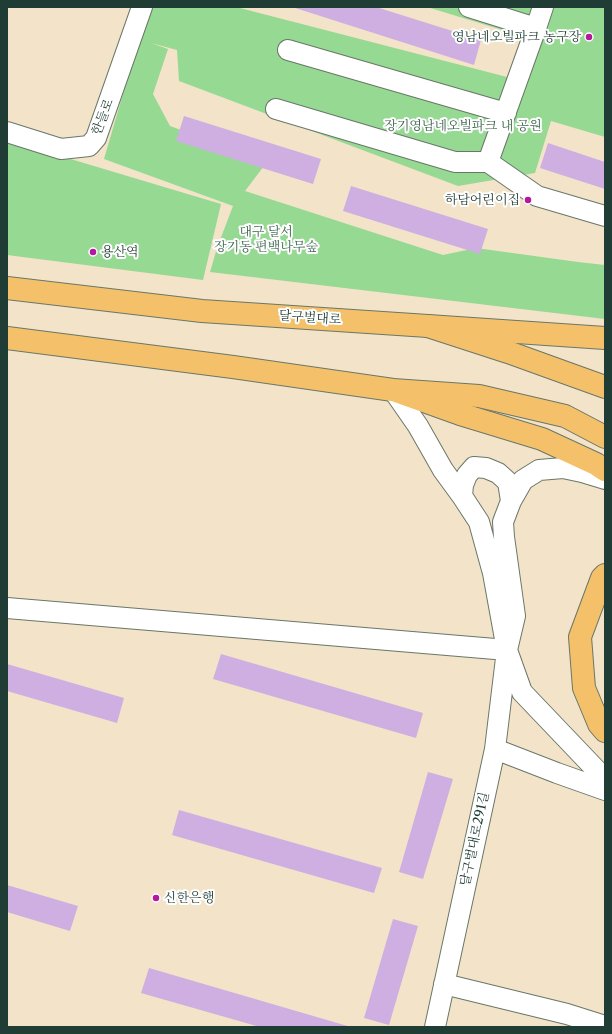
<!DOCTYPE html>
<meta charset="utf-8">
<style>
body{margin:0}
#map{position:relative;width:612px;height:1034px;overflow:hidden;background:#f3e3c9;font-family:"Libre Caslon Text",serif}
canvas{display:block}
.frame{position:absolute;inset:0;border:8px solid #1f3d34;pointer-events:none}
</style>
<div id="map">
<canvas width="612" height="1034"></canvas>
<div class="frame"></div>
</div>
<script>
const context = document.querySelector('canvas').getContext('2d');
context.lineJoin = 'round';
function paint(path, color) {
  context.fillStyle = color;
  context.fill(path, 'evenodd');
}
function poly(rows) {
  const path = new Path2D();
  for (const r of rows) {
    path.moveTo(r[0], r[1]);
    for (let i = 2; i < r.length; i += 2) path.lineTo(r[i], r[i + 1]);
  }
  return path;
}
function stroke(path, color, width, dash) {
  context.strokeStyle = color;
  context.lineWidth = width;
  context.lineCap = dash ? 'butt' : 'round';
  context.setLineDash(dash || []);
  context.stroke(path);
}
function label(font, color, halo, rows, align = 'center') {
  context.font = font + ' "Libre Caslon Text","Noto Serif KR",serif';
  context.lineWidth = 4;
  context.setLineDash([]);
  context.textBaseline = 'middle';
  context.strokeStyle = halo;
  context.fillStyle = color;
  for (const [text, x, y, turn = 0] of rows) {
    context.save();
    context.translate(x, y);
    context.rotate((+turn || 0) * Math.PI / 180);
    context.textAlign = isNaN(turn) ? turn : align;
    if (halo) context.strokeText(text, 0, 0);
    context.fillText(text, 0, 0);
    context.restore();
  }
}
paint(poly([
 [150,7,236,7,507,77,522,36,427,7,605,7,605,137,551,121,535,173,458,186,179,81,177,50,151,43,168,49,153,94,170,126,267,162,245,191,443,255,476,248,578,262,605,265,605,319,210,272,217,248,233,206,104,159,139,39],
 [7,140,221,204,203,280,7,255]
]), '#95d992');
paint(poly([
 [292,7,376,7,481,40,474,65],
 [184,116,321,159,313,184,176,141],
 [548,143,605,162,605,189,540,168],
 [351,186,488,229,480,254,343,211],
 [221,654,423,713,416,738,213,679],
 [7,664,124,698,117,723,7,691],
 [428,772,453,779,423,879,399,872],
 [179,810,382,868,374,893,172,835],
 [7,885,78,906,70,931,7,912],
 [393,919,418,926,389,1025,364,1018],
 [149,968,351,1027,260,1027,141,993]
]), '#cfafe2');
const minor = poly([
 [469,7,536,28,543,7],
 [288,50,506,113],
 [276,109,455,162,488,162,537,196,605,216],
 [7,132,61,149,89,146,96,138,142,7],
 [488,162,536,28],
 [393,390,418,426,443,470,462,496,479,522,493,573,507,650,522,692,605,779],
 [462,496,463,485,467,475,474,467,486,468,498,473,508,482,511,501],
 [7,608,507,650],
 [495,749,557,773,605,790],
 [444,984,567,1014,605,1026],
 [435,1027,495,749,507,650,515,616,504,537,503,522,511,501,523,480,539,470,563,468,582,472,605,479]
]);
const major = poly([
 [7,288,202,311,428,326,508,352,605,387],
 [7,338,233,367,393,390,479,396,565,416,605,437]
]);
const highway = poly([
 [428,326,605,338],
 [393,390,460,414,542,439,596,464,605,470],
 [605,575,602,578,580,637,584,688,599,724,605,731]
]);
stroke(minor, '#697768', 22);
stroke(major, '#697768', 24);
stroke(highway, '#697768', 24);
stroke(minor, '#fff', 20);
stroke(major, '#f4c16a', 22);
stroke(highway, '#f4c16a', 22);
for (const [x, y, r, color] of [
 [589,37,4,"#b5179e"],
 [528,200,4,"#b5179e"],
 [93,252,4,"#b5179e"],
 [156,898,4,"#b5179e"]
]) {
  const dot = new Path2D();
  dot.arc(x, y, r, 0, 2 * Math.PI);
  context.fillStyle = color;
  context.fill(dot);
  stroke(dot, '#fff', 1.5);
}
label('13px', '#1f3d34', '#fff', [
 ["영남네오빌파크 농구장",581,37],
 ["하담어린이집",520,200],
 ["용산역",101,252,"left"],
 ["신한은행",164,898,"left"]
], 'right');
label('13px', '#1f3d34', '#fff', [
 ["한들로",103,117,-69],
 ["달구벌대로",310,318,4],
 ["달구벌대로291길",475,839,-78]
]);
label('13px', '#3c644c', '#fff', [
 ["장기영남네오빌파크 내 공원",463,126],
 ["대구 달서",266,232],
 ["장기동 편백나무숲",266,247]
]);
</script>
